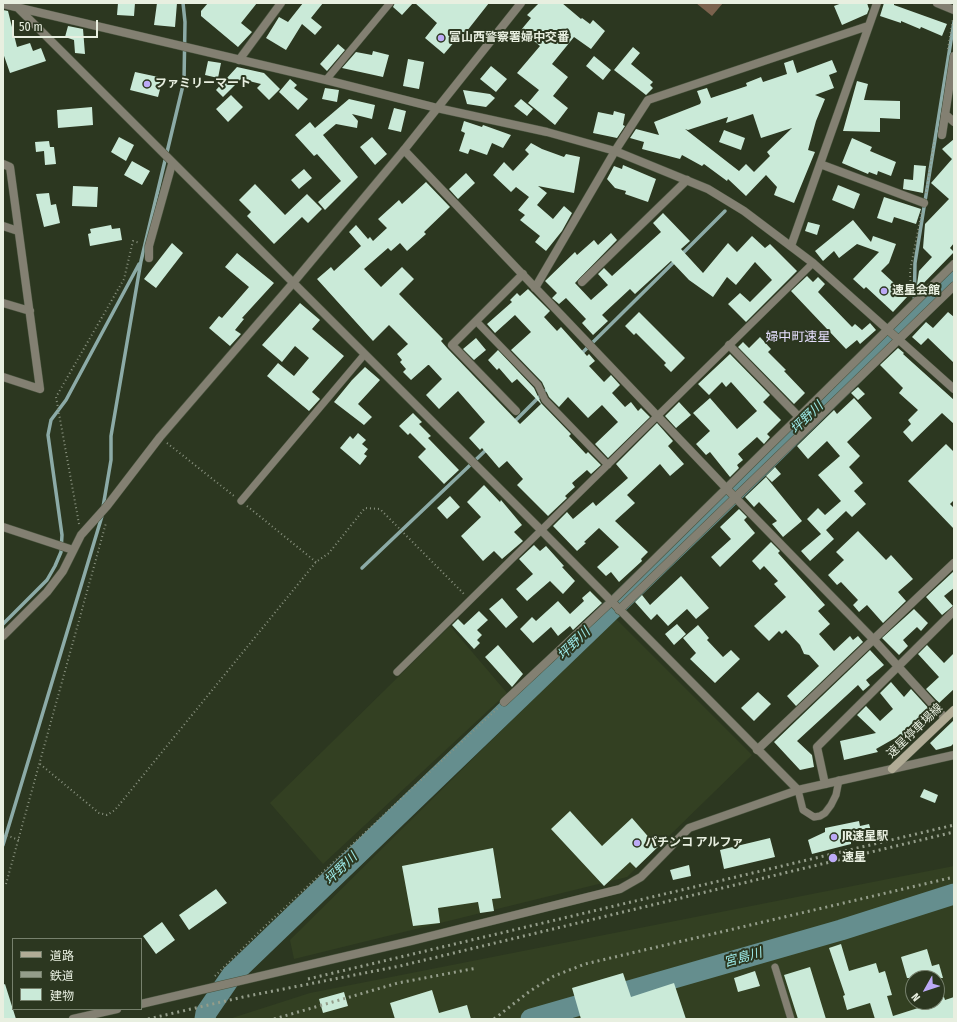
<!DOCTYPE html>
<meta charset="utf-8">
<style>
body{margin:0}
#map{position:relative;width:957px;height:1022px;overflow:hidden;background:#2c3720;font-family:"Fira Sans Condensed","Noto Sans JP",sans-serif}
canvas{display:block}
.frame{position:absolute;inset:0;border:4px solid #e8efe0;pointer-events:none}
.legend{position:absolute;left:12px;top:938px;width:130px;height:72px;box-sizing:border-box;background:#2c3720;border:1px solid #77816d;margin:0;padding:5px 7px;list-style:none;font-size:12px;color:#e8efe0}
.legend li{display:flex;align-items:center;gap:8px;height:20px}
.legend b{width:20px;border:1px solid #77816d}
.north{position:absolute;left:905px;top:970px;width:40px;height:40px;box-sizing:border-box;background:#2c3720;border:1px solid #77816d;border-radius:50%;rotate:231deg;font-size:11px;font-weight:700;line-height:16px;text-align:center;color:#e8efe0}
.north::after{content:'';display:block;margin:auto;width:14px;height:18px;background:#bcaaf6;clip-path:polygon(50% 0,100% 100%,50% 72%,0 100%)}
.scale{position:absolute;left:12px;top:20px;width:86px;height:18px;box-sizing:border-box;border:2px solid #e8efe0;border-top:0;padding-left:5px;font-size:12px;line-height:14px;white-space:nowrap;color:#e8efe0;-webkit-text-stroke:3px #2c3720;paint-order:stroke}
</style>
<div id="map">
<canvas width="957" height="1022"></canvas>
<div class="frame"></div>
<ul class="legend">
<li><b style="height:5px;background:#b1ac96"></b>道路</li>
<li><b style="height:5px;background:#949d8a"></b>鉄道</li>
<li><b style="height:11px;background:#caead8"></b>建物</li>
</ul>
<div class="north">N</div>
<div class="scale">50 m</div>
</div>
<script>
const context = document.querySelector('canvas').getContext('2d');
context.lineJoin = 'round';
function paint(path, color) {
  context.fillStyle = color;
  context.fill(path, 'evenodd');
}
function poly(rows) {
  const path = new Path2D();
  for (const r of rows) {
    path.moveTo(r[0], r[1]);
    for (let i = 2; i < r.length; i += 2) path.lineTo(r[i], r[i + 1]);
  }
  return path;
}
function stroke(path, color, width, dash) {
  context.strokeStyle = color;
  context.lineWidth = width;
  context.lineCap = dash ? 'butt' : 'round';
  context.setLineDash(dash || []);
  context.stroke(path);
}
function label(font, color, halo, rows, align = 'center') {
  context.font = font + ' "Fira Sans Condensed","Noto Sans JP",sans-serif';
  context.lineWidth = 4;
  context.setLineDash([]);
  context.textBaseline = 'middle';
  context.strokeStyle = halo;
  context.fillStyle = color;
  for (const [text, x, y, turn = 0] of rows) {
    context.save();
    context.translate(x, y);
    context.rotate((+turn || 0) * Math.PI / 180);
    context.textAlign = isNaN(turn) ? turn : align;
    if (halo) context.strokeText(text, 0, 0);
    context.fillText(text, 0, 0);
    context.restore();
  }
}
paint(poly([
 [615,618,752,755,627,877,294,959,290,940],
 [450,626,507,693,323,864,270,803],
 [954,866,954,1019,229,1019,310,993],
 [913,978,937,978,937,1002,913,1002]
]), '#334022');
paint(poly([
 [696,3,723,3,712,16]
]), '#7b624d');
stroke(poly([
 [681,255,725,211],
 [914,316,915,263,954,22],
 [580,355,675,261],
 [514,422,549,387],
 [103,507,111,460,111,436,141,261,184,81,185,22,183,3],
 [362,568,487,449],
 [3,624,47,580,55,566,61,552,62,535,48,435,51,420,66,400,139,264],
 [3,845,102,516]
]), '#8caba7', 3.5);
stroke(poly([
 [205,1019,206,1013,232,975,738,488,954,276],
 [531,1019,841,930,954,894]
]), '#658e8e', 21);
paint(poly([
 [118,3,135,3,134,16,117,15],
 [157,3,177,3,175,27,154,25],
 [208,3,257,3,241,23,252,32,238,47,201,16,201,11],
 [303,3,323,3,311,18,322,27,315,35,302,24,286,50,266,38,279,17,288,22],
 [395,3,413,3,402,15,393,7],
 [415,3,489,3,463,36,461,34,444,54,425,38,437,23],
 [539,3,562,3,581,19,582,18,590,24,593,20,605,31,591,49,574,37,552,64,568,77,553,96,568,108,555,125,528,103,539,90,517,73,540,46,521,30,531,18,527,15],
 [842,3,867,3,869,9,867,14,842,25,834,6],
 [884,3,894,3,894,5,947,24,942,36,921,27,920,29,901,21,901,23,880,16],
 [3,10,8,11,17,47,30,43,33,51,41,48,46,61,10,73,3,53],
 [68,26,83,29,85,54,75,53,74,40,65,37],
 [338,44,345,50,327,71,320,64],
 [633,47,640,53,631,64,653,82,650,85,653,88,646,95,614,70],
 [373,51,389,55,383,77,342,68,356,52,372,55],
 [594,56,611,70,603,80,586,66],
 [408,59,424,62,419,89,403,86],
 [793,60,797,73,832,60,837,72,829,75,834,88,815,95,825,99,816,121,808,150,815,152,794,203,774,195,777,187,766,175,746,196,728,179,727,181,704,164,702,166,682,155,680,159,642,149,644,142,630,138,636,129,659,135,654,122,700,104,701,102,697,91,707,88,711,98,747,86,746,83,761,77,763,82,787,74,784,63],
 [753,114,761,138,792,128,767,152,770,156,754,172,746,164,739,171,685,129,688,130,728,117,726,123],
 [208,61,221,63,218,78,205,75],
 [491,66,507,79,496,92,480,79],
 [237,67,264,73,280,89,269,100,257,88,261,84,241,79,223,97,216,90],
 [135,72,163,78,158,97,130,90],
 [290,79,297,85,294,88,308,99,298,110,279,92],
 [857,81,868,84,864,100,900,101,900,119,880,118,880,132,843,131],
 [325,88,339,90,337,102,322,99],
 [463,90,490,94,495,98,486,107,467,104],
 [231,95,243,107,228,122,216,109],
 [349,99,375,105,372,119,352,114,358,121,357,128,336,124,323,135,358,177,325,210,318,202,341,181,317,154,314,156,295,135,310,122,315,128],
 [521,99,533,109,527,116,514,106],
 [92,107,93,125,58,128,57,110],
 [394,108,406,111,401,132,388,129],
 [614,111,625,114,623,125,625,126,617,138,593,133,598,112,613,115],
 [464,121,482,127,483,125,511,135,503,148,492,143,487,155,470,149,468,154,459,151,465,133,461,131],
 [724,130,745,138,741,150,719,142],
 [119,137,134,145,126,161,111,152],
 [372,137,387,154,375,165,360,147],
 [852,138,872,147,870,151,896,162,891,176,878,171,877,175,869,172,868,174,842,163],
 [954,139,954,243,950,248,954,252,916,291,919,271,932,257,923,248,925,224,949,199,931,183,952,159,942,149],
 [49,141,50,147,54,147,56,164,45,165,44,151,36,152,35,142],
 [531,143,542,149,564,157,566,154,580,157,574,193,538,186,547,193,537,205,553,219,564,206,572,213,562,231,546,251,535,242,540,236,520,220,525,215,518,210,529,197,516,187,511,192,493,175,504,162,513,171,529,154,525,150],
 [132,161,150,171,142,185,124,175],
 [623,165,656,179,648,202,625,194,626,191,615,188,607,179,614,166,622,169],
 [914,165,926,166,923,193,903,189,904,179,913,180],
 [304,169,312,178,299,189,291,180],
 [466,173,475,183,458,199,449,189],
 [426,182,450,207,424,232,426,234,407,251,400,243,391,251,388,248,364,269,381,287,402,267,414,279,399,294,443,339,441,341,448,349,520,424,541,404,517,379,512,383,499,368,497,370,488,360,498,350,534,388,541,403,571,434,569,436,586,454,588,452,601,465,591,474,587,470,572,483,575,487,565,496,567,498,548,516,517,485,523,479,507,461,499,468,482,448,480,450,469,438,485,422,458,391,439,409,426,395,442,379,429,365,428,365,411,380,403,372,406,369,400,362,402,360,397,354,408,344,389,325,373,341,317,279,331,267,334,271,361,246,349,232,356,225,368,239,370,237,373,241,387,228,378,219,399,200,402,204],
 [255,184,285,215,307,194,322,209,308,223,302,217,274,244,247,216,251,212,239,200],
 [838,185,860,194,854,209,832,200],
 [73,186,98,187,97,207,72,206],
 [49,193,51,205,56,204,60,223,44,227,36,194],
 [884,197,921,209,916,224,894,217,892,223,877,218],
 [663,213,690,241,681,249,703,273,728,243,737,252,752,236,765,248,770,244,797,271,746,322,728,304,740,293,750,302,772,280,755,262,736,285,727,277,713,297,689,280,671,261,635,294,630,289,602,315,608,321,593,335,582,323,586,319,566,298,559,304,552,298,557,293,545,281,575,252,577,255,594,240,598,245,611,233,617,240,575,283,591,300,608,285,598,274,604,268,612,276,661,232,653,223],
 [853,220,871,242,873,236,896,244,889,263,881,271,908,296,893,312,866,287,864,289,853,279,879,252,857,244,839,258,834,251,823,261,815,251],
 [808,222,820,225,817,235,805,231],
 [111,225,112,229,120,228,122,240,90,246,88,234,91,233,90,229],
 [172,243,183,253,156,288,144,279],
 [237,253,274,283,242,318,244,319,235,330,241,334,230,346,209,328,219,316,222,318,249,287,225,267],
 [807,276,813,282,818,277,825,284,818,292,852,327,855,324,862,330,870,323,876,330,860,344,857,340,846,349,791,291],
 [528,289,550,311,544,317,557,331,561,327,587,356,589,354,595,361,589,366,604,382,611,375,620,385,612,393,625,407,631,402,638,411,641,408,650,417,608,458,595,444,618,422,602,405,588,418,568,397,559,407,549,397,542,382,511,350,531,332,515,315,495,333,487,324,512,302,510,300,517,293,520,296],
 [300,303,320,320,312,329,344,356,312,392,320,399,309,411,267,376,278,363,294,376,309,358,295,346,282,362,262,345],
 [639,312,685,358,671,372,664,365,666,363,636,333,634,335,625,326],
 [948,312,954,317,954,363,928,338,921,345,912,337,926,322,933,328],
 [760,337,771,349,768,352,786,370,784,371,805,393,794,404,738,347,743,342,749,348],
 [476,338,486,350,474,360,463,349],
 [898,348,904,353,903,354,954,400,954,424,942,413,912,442,903,432,911,424,908,420,918,410,899,393,903,388,880,365],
 [730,354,770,395,763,402,781,420,767,434,770,437,764,444,757,437,738,454,743,460,737,465,739,468,730,477,710,452,706,455,696,444,710,431,693,413,710,398,737,429,757,411,731,382,726,387,722,382,709,395,698,384],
 [365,367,380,380,358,404,372,417,364,425,334,402,352,380],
 [858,387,865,394,858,400,851,393],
 [854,398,872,418,847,442,860,456,849,467,863,483,854,491,866,504,852,517,846,511,826,530,834,539,810,561,801,551,821,534,807,519,818,508,825,515,841,501,818,475,840,456,827,441,808,459,797,446,834,410,837,414],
 [679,402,691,415,676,428,665,416],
 [413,413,422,422,419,424,431,436,428,438,459,470,444,484,418,457,426,449,410,433,408,435,399,426],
 [657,423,673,441,668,446,684,464,670,476,660,464,627,495,635,503,615,521,648,552,641,559,642,561,619,582,611,572,606,576,597,567,619,547,599,528,584,542,586,543,577,551,553,526,567,512,573,519,593,502,596,506,628,478,616,464],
 [358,433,366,440,362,444,368,449,364,454,367,456,360,465,340,448,350,436,353,439],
 [946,444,954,452,954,500,950,504,954,508,954,529,908,481],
 [775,467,781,474,772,482,766,476],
 [766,477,802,521,783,537,772,524,777,521,759,502,754,507,745,497],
 [484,485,500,502,501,500,522,525,514,532,523,541,502,559,494,551,483,561,461,536,481,517,467,502],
 [450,496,460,507,447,519,437,508],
 [739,509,747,517,744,520,755,533,720,567,711,557,731,539,720,527],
 [858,531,886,560,891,555,913,579,898,592,906,601,883,623,867,605,859,612,853,605,858,600,841,582,837,585,828,575,844,560,836,552],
 [771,542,780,551,778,553,825,605,818,611,830,624,819,634,834,651,850,636,853,640,858,636,863,642,796,706,787,696,819,666,809,655,804,654,800,645,786,630,782,634,779,631,769,641,754,626,786,597,774,584,778,581,764,566,760,570,752,561],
 [534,545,540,551,546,546,564,566,562,567,575,581,563,594,550,581,527,601,516,589,533,574,519,559],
 [954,571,954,588,944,596,953,606,942,615,926,597],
 [681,576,709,608,696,619,687,609,668,626,657,614,651,620,635,602,642,595,650,605],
 [590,591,602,603,573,630,570,626,558,636,551,627,533,643,520,629,532,617,536,621,558,601,570,614,584,601,582,598],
 [502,598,518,617,506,628,489,609],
 [914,609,928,623,921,631,917,627,903,640,908,646,899,655,882,638],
 [479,611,488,620,477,630,482,635,477,640,480,643,474,649,452,625,458,619,464,625],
 [677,624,686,634,674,645,665,634],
 [698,625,709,638,707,640,723,657,731,650,740,659,715,683,690,659,696,653,683,638],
 [498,645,523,674,512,687,485,657],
 [927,645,944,663,954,653,954,689,939,703,926,689,939,677,918,654],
 [870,650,884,665,866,680,870,685,863,691,858,685,797,741,812,755,814,767,800,770,774,742],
 [891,682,904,697,911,689,932,712,899,739,897,737,876,749,878,752,844,760,840,741,876,733,857,715,866,706,880,721,893,709,880,693],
 [758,692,771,704,754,721,741,708],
 [954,720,954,743,951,746,936,750,930,743],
 [924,789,938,795,935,803,920,797],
 [570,811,602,846,632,818,652,841,655,837,661,844,636,868,630,862,604,886,551,829],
 [859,821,860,826,869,824,872,834,855,839,851,841,851,844,812,854,808,840,825,832,825,828],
 [770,838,775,857,724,869,720,850],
 [493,848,501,898,492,899,494,911,480,913,478,902,438,908,440,923,413,926,402,866],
 [689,865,691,876,673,880,670,870],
 [216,889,227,903,189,930,179,915],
 [162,922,175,940,156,954,143,936],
 [841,944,849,971,876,963,879,973,885,971,892,995,887,996,893,1016,937,1002,937,982,939,982,945,1000,954,997,954,1019,875,1019,870,1003,847,1010,843,996,845,995,829,948],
 [927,949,932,966,939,964,943,978,907,978,901,957],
 [810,967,826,1019,798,1019,784,975],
 [755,971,760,986,738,992,734,978],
 [623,973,631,997,674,983,686,1019,581,1019,572,988],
 [5,984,16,1019,3,1019,3,985],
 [432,990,439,1013,467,1005,471,1019,395,1019,390,1003],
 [344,992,348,1006,323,1013,319,999]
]), '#caead8');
const service = poly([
 [326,80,390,3],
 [476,321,538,385,545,400,608,465],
 [241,501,364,355],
 [397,672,813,263],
 [798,790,803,810,814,817,820,816,825,813,831,805,836,795,839,780],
 [775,967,791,1019]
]);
const minor = poly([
 [937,3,954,10],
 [239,60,281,3],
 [945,114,954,122],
 [942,135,954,56],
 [404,150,726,488,874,640,945,718],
 [3,164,10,167,40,389,3,377],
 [820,164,924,203],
 [3,226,18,231],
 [791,246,877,3],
 [149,258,149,246,172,164],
 [582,282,687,180],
 [535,288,615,151,648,100,868,26],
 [3,303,30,311],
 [729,345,799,417],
 [516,411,452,345,523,274],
 [3,527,73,550],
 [619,610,954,286],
 [504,702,611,602,954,264],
 [757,750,954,563],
 [892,769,954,755],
 [825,784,817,747,954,611]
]);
const tertiary = poly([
 [3,4,326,80,437,108,547,132,615,151,708,189,744,211,813,263,954,389],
 [18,8,541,530,798,790],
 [3,636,47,592,63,571,81,535,107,506,160,437,293,283,404,150,521,3],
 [141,1004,411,941,620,889,641,877,689,828,798,790,892,769],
 [73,1019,117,1009]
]);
const secondary = poly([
 [892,769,954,710]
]);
stroke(service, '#4a543f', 8);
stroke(minor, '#4a543f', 9);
stroke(tertiary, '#4a543f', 9);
stroke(secondary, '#4a543f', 9);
stroke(poly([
 [948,49,953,19],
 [926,193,934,140],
 [911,293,910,271,922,211],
 [167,443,234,496],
 [247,506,316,562],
 [79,524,56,397,124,279,133,241,140,243],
 [40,764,99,813,107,815,115,810,316,562,329,553,365,508,380,509,464,594],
 [3,834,19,840],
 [6,884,106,523],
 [215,976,262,929,498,708]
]), '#89927f', 2, [1, 3]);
stroke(service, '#838072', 7);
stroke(minor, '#838072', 8);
stroke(tertiary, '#838072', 8);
stroke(secondary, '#b1ac96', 8);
stroke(poly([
 [308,979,954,825],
 [148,1019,243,997,400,966,954,832],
 [274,1019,398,983,477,968],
 [494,1019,530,991,554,976,585,964,954,877]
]), '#949d8a', 3, [2, 4]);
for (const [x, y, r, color] of [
 [441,38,4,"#bcaaf6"],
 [147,84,4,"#bcaaf6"],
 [884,291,4,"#bcaaf6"],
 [834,837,4,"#bcaaf6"],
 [637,843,4,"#bcaaf6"],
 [833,858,5,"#bcaaf6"]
]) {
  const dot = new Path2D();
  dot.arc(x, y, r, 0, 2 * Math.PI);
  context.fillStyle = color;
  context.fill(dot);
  stroke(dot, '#2c3720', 1.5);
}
label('bold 12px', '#e8efe0', '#2c3720', [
 ["富山西警察署婦中交番",449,38],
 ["ファミリーマート",155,84],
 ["速星会館",892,291],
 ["JR速星駅",842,837],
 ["パチンコ アルファ",645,843],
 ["速星",842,858]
], 'left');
label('12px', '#e8efe0', '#2c3720', [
 ["速星停車場線",915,731,-44]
]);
label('13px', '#e5dffd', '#2c3720', [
 ["婦中町速星",798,337]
]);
label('italic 13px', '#9deae9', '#2c3720', [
 ["坪野川",807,418,-44],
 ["坪野川",574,644,-44],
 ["坪野川",341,869,-44],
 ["宮島川",743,958,-16]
]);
</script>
